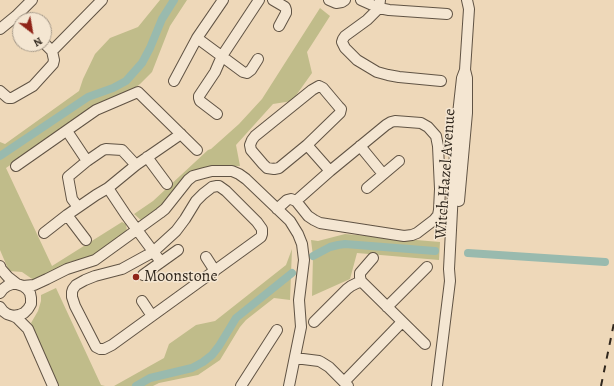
<!DOCTYPE html>
<style>
body{margin:0}
#map{position:relative;width:614px;height:386px;overflow:hidden;background:#eed8b9;font-family:Alegreya,serif}
canvas{display:block}
.north{position:absolute;left:12px;top:12px;width:40px;height:40px;box-sizing:border-box;background:#f4e6d2;border:1px solid #a69a8a;border-radius:50%;rotate:149deg;font-size:11px;font-weight:700;line-height:16px;text-align:center;color:#30271d}
.north::after{content:'';display:block;margin:auto;width:14px;height:18px;background:#8f2418;clip-path:polygon(50% 0,100% 100%,50% 72%,0 100%)}
</style>
<div id="map">
<canvas width="614" height="386"></canvas>
<div class="north">N</div>
</div>
<script>
const context = document.querySelector('canvas').getContext('2d');
context.lineJoin = 'round';
function paint(path, color) {
  context.fillStyle = color;
  context.fill(path, 'evenodd');
}
function poly(rows) {
  const path = new Path2D();
  for (const r of rows) {
    path.moveTo(r[0], r[1]);
    for (let i = 2; i < r.length; i += 2) path.lineTo(r[i], r[i + 1]);
  }
  return path;
}
function stroke(path, color, width, dash) {
  context.strokeStyle = color;
  context.lineWidth = width;
  context.lineCap = dash ? 'butt' : 'round';
  context.setLineDash(dash || []);
  context.stroke(path);
}
function label(font, color, halo, rows, align = 'center') {
  context.font = font + ' Alegreya,serif';
  context.lineWidth = 3;
  context.setLineDash([]);
  context.textBaseline = 'middle';
  context.strokeStyle = halo;
  context.fillStyle = color;
  for (const [text, x, y, turn = 0] of rows) {
    context.save();
    context.translate(x, y);
    context.rotate((+turn || 0) * Math.PI / 180);
    context.textAlign = isNaN(turn) ? turn : align;
    if (halo) context.strokeText(text, 0, 0);
    context.fillText(text, 0, 0);
    context.restore();
  }
}
paint(poly([
 [160,0,187,0,170,26,152,72,140,84,126,95,93,107,6,168,52,266,122,222,126,224,127,231,91,257,69,262,35,281,22,272,9,271,0,250,0,142,5,144,79,91,83,79,95,54,110,38,138,27],
 [320,8,330,16,307,52,312,73,292,101,273,104,236,145,240,166,202,168,188,174,162,206,142,221,134,214,153,201,208,150,211,149,239,124,262,99],
 [345,234,440,242,439,260,357,253,350,279,312,296,313,256,311,240,318,241],
 [292,249,290,300,274,298,246,320,240,327,220,360,198,375,159,383,153,386,114,386,164,358,169,344,196,325,215,321,286,265],
 [56,288,101,385,105,386,58,386,31,323,38,311,41,301,41,295]
]), '#c0bc8a');
stroke(poly([
 [0,156,88,97,113,88,126,81,142,63,150,48,162,19,174,0],
 [468,253,605,262],
 [313,256,330,247,338,245,345,244,435,251],
 [136,386,150,378,192,368,203,362,212,355,219,346,236,318,292,273]
]), '#99baae', 8);
const minor = poly([
 [223,0,197,38,243,72,247,73,251,70,258,59],
 [273,0,285,7,286,10,286,13,279,26],
 [329,0,336,3,342,2,345,0],
 [361,0,379,8,380,0],
 [0,29,16,16,32,0],
 [52,51,102,0],
 [174,81,197,38],
 [441,81,399,77,388,75,377,72,357,60,345,48,342,42,343,39,345,36,367,20,379,8,389,10,447,14],
 [319,86,323,88,339,107,341,109,340,113,307,145,279,168,274,169,267,168,263,164,251,150,250,145,252,140,255,136,312,90,319,86],
 [0,91,8,98,12,98,33,86,53,64,54,60,52,51,44,43],
 [217,114,200,101,199,98,199,96,215,72,222,56,259,0],
 [67,131,87,161],
 [307,145,330,171],
 [360,146,383,174],
 [147,157,167,184],
 [16,166,96,110,138,92,139,93,197,150],
 [217,186,219,186,226,191,257,222,262,229,262,234,261,237,257,240,112,345,104,349,100,349,96,347,75,306,72,297,72,292,73,289,76,285,85,280,95,276,122,269,153,252,176,231,185,219,196,201,203,194,212,187,217,186],
 [108,188,126,215,161,262],
 [367,188,399,161],
 [459,201,467,113,467,78,465,70,469,9,467,0],
 [78,207,72,199,68,177,69,176,87,161,103,150,106,149,122,150,136,165],
 [277,209,287,200,291,199,296,201,308,216,314,220,320,223,404,236,412,235,417,233,434,220,438,215,439,210,440,189,438,146,436,136,428,127,421,123,395,121,391,122,386,125,330,171,296,201],
 [44,233,67,215],
 [86,240,67,215,96,195,108,188,136,165,181,134],
 [206,257,215,271],
 [373,258,360,273,360,277,361,281,425,344],
 [0,266,1,269,8,277,17,284],
 [143,275,178,250],
 [23,286,34,285,47,279,67,269,95,260,160,213,165,209,188,180,193,176,204,173,212,171,232,171,239,174,246,179,290,221,298,234,302,244,304,260,299,300,301,327,289,386],
 [0,293,3,289,7,286,12,284,17,284,23,286,27,289,30,293,31,298,31,304,28,309,24,313,19,315,13,316,7,314,3,311,0,307],
 [142,301,152,316],
 [387,307,427,267],
 [13,316,17,318,28,329,53,386],
 [314,322,347,289,351,286,361,281],
 [295,358,319,361,321,362,329,367,348,386],
 [344,382,402,322],
 [241,386,277,330],
 [437,386,450,281,449,269,456,132,462,78,465,70]
]);
stroke(minor, '#605344', 12);
stroke(minor, '#f4e6d2', 10);
stroke(poly([
 [601,386,614,323]
]), '#30271d', 2, [7, 7]);
for (const [x, y, r, color] of [
 [136,277,4,"#8f2418"]
]) {
  const dot = new Path2D();
  dot.arc(x, y, r, 0, 2 * Math.PI);
  context.fillStyle = color;
  context.fill(dot);
  stroke(dot, '#f4e6d2', 1.5);
}
label('16px', '#30271d', '#f4e6d2', [
 ["Witch Hazel Avenue",446,174,-86]
]);
label('16px', '#30271d', '#f4e6d2', [
 ["Moonstone",144,277]
], 'left');
</script>
